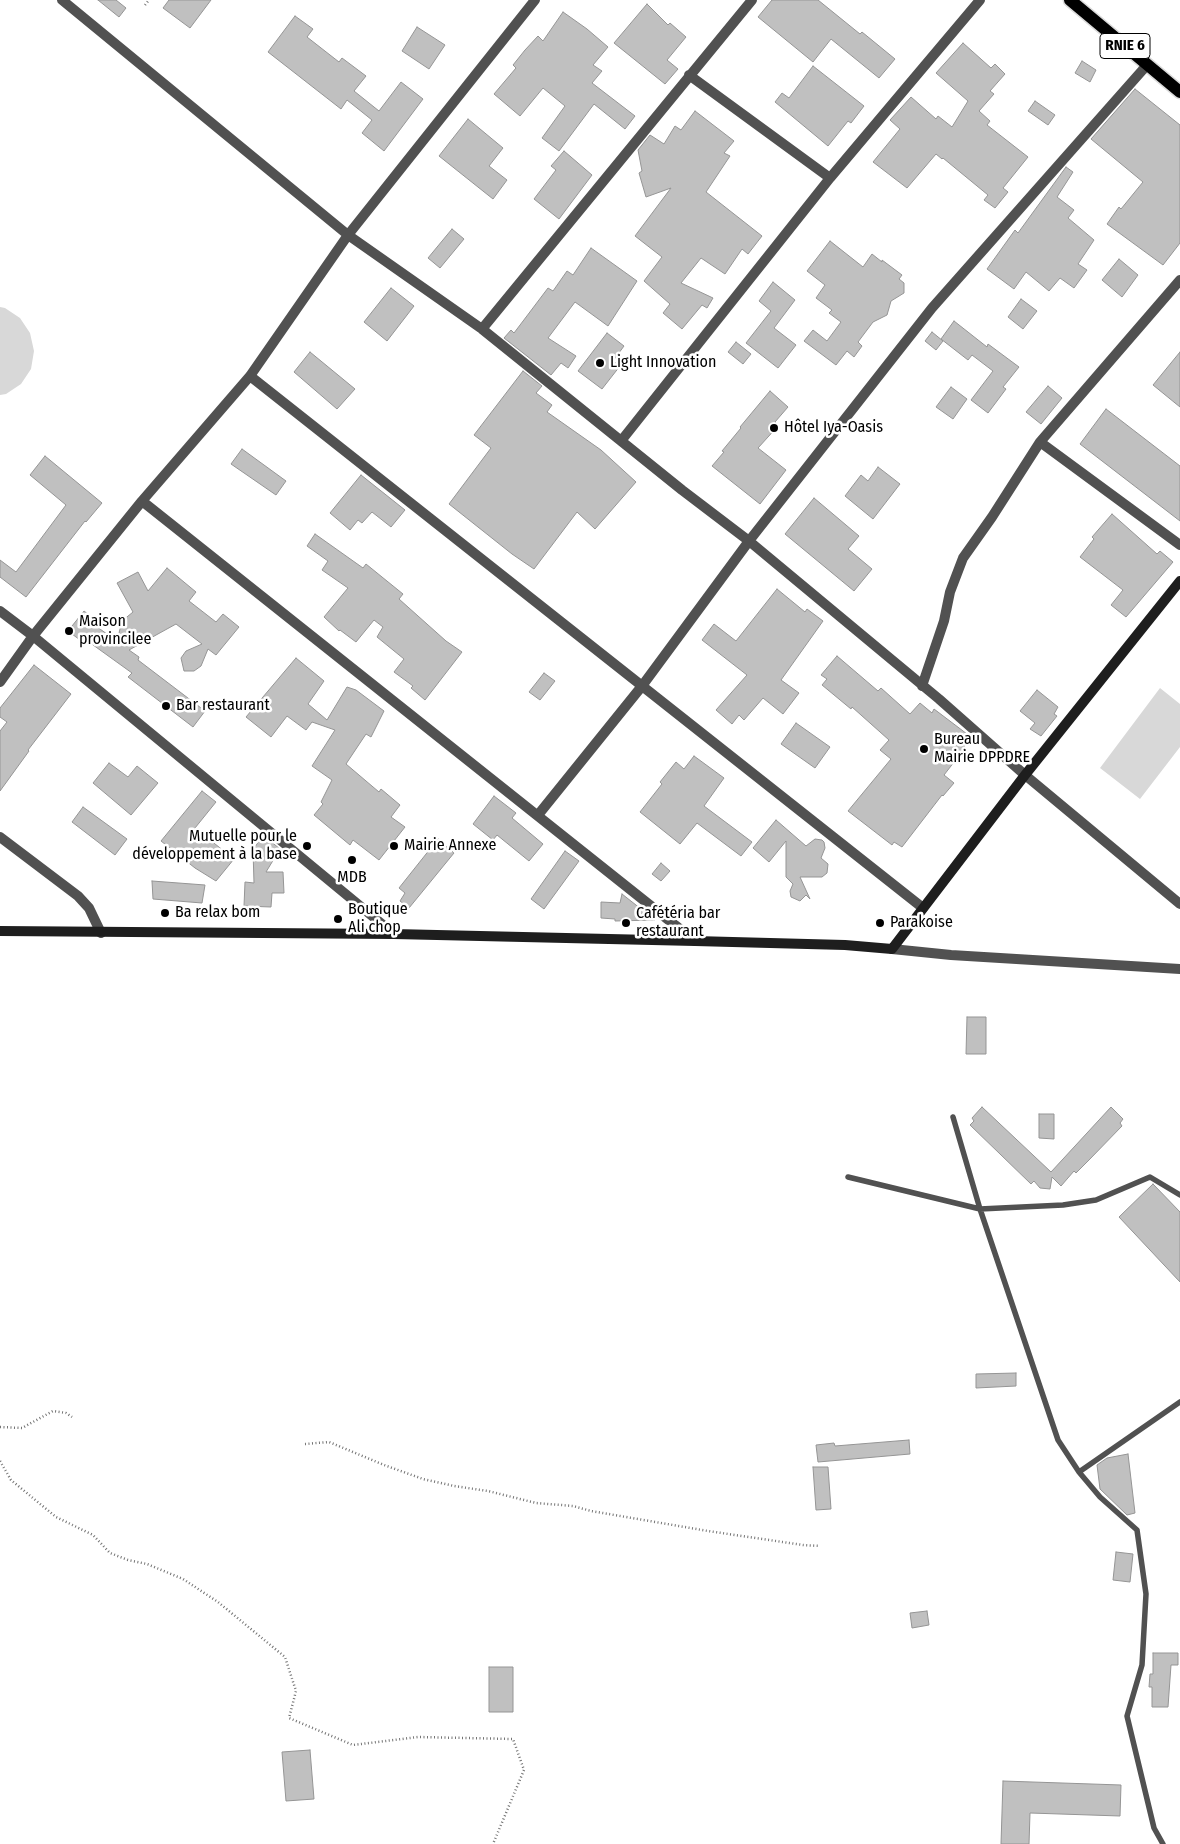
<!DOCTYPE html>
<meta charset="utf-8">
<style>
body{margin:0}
canvas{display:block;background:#fff}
</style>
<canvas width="1180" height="1844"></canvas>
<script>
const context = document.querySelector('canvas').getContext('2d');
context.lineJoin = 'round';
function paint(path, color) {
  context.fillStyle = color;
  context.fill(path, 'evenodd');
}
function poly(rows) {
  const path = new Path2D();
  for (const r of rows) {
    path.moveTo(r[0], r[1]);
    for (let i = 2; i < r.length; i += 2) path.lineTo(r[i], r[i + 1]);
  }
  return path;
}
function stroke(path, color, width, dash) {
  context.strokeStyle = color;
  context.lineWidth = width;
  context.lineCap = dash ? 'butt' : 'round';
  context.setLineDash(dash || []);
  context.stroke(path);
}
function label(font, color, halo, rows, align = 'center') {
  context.font = font + ' "Fira Sans Condensed",sans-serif';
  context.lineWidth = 5;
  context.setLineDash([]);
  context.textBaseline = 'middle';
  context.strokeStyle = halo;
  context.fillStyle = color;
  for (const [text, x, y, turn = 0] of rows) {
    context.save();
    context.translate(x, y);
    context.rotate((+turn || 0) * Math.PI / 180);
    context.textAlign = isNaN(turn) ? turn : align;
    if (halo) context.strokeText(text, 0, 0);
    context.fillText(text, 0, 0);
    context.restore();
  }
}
paint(poly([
 [0,307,5,308,20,318,30,333,34,351,31,369,21,384,6,394,0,395],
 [1160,688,1180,704,1180,747,1140,799,1100,768]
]), '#d8d8d8');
const building = poly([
 [98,0,116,0,126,8,119,17,98,0],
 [169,0,211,0,190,28,163,8,169,0],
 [772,0,818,0,860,34,862,32,895,59,879,78,831,39,813,62,758,17,772,0],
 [647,4,668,25,670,23,686,37,667,60,678,69,665,84,614,43,647,4],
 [563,12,587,29,608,47,593,65,602,71,592,83,635,116,625,129,594,104,559,151,542,138,565,106,543,88,520,116,494,94,516,68,513,65,525,50,538,36,543,41,563,12],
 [295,16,313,29,307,37,339,62,342,58,366,76,354,91,379,111,401,82,423,99,384,151,362,133,372,120,347,100,341,109,268,52,295,16],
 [417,27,445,45,429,69,402,51,417,27],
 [963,43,991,68,995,64,1005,74,990,91,994,94,979,111,990,121,987,125,1028,157,1003,188,1008,192,995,208,984,200,988,195,943,158,942,159,936,154,907,188,873,162,900,129,890,120,911,97,936,119,938,116,952,127,968,101,936,73,963,43],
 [1082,61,1096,70,1090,82,1075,73,1082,61],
 [813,66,864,106,851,123,848,121,828,146,775,102,782,93,789,98,813,66],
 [1135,89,1180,125,1180,243,1163,265,1107,224,1119,207,1121,209,1143,182,1091,139,1135,89],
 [1035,101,1055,115,1048,125,1028,111,1035,101],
 [695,111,734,141,724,153,730,156,706,192,762,236,748,254,742,249,725,274,701,258,681,283,713,298,707,308,702,305,682,329,663,313,670,304,644,281,662,257,635,236,671,188,646,197,639,173,642,171,638,150,650,135,664,144,675,126,681,130,695,111],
 [468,119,503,148,489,166,507,180,493,199,439,156,468,119],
 [564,151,592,175,559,219,534,199,556,170,551,166,564,151],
 [1066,167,1073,172,1057,197,1074,210,1068,218,1094,240,1078,264,1087,270,1074,288,1060,278,1049,291,1026,272,1014,289,987,269,1015,230,1018,233,1066,167],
 [452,229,464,239,440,268,428,258,452,229],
 [830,241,863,267,872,254,882,262,882,260,902,275,899,279,904,283,904,293,891,301,887,315,873,322,858,342,862,346,854,357,847,351,836,365,804,341,813,330,827,341,841,322,829,313,832,310,816,298,825,285,807,271,830,241],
 [591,248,637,281,608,326,575,302,548,338,576,356,568,368,561,363,551,375,504,338,511,330,514,333,548,288,553,291,567,271,573,275,591,248],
 [1119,259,1138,275,1122,297,1102,280,1119,259],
 [773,282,795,300,774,328,796,345,778,368,746,343,771,311,759,301,773,282],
 [391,288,414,306,387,341,364,322,391,288],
 [1021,299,1037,311,1023,329,1008,317,1021,299],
 [954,321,987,347,988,344,1019,367,1003,387,1006,389,988,413,971,400,993,371,972,355,968,360,941,339,954,321],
 [932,332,943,341,936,350,925,341,932,332],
 [607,333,624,346,613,361,620,366,602,389,578,371,607,333],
 [736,342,751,354,743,364,728,352,736,342],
 [310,352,355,389,337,409,294,372,310,352],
 [1180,352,1180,407,1153,385,1180,352],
 [523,371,542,386,536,393,552,405,547,412,601,450,636,482,595,529,577,512,534,569,512,554,449,504,491,448,474,435,523,371],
 [1048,386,1062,398,1041,424,1026,412,1048,386],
 [951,387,967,399,953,419,936,407,951,387],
 [770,391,788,407,775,422,778,426,758,448,786,470,760,504,712,466,724,452,722,451,741,428,740,427,770,391],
 [1106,409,1180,466,1180,521,1080,444,1106,409],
 [242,449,286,481,276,495,231,464,242,449],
 [45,456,102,503,86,522,85,521,26,597,0,577,0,560,16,572,66,505,30,475,45,456],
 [878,467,900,484,873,519,845,496,861,475,868,481,878,467],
 [361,475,405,510,391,527,372,512,362,523,358,520,350,530,330,513,361,475],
 [814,498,859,536,848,549,872,569,854,591,785,534,814,498],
 [1112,514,1157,554,1160,551,1173,562,1126,617,1111,605,1123,590,1080,557,1094,539,1092,537,1112,514],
 [315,534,363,568,366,564,382,577,403,594,399,599,446,641,462,652,425,700,411,688,413,686,394,672,404,659,377,637,383,627,374,620,356,642,340,630,339,631,324,617,348,588,322,570,328,561,307,546,315,534],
 [167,568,196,592,189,601,216,622,223,614,239,627,216,655,208,649,201,666,194,671,184,671,181,658,186,651,202,644,176,624,129,650,139,657,138,660,205,711,193,727,128,677,132,673,82,637,80,640,68,631,84,611,93,618,90,622,117,641,122,621,133,612,117,583,138,572,148,591,167,568],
 [777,589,805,612,807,609,823,621,781,680,799,693,783,714,763,698,744,720,739,715,732,724,716,710,747,675,702,640,714,624,736,641,777,589],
 [837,656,878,691,881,688,910,714,920,703,932,713,934,709,971,737,964,747,965,748,944,775,954,783,943,796,942,795,902,847,894,842,892,845,848,811,891,759,880,750,889,740,852,707,851,709,822,685,827,679,821,675,837,656],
 [296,658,324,681,308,704,327,720,347,687,356,690,384,711,371,737,366,734,346,764,379,792,381,789,400,805,391,817,405,827,379,860,353,840,350,845,314,815,323,804,321,802,332,780,312,766,335,730,312,722,306,730,287,716,271,737,246,717,296,658],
 [34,665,71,694,28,750,29,751,0,791,0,731,7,722,0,717,0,708,34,665],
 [544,673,555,681,540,700,529,692,544,673],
 [1037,690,1058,707,1054,714,1057,716,1041,736,1030,729,1035,723,1020,711,1037,690],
 [796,723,830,747,815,768,781,744,796,723],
 [694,756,724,778,704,806,752,842,741,856,697,823,680,844,640,812,662,784,660,782,676,762,684,769,694,756],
 [109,763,128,777,137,766,158,783,131,815,93,783,109,763],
 [202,791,216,802,195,828,234,859,216,881,195,868,161,841,202,791],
 [494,796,516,813,512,818,543,844,529,861,497,835,493,840,473,824,494,796],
 [83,807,127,839,115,855,72,822,83,807],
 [776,820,806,846,815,839,822,840,824,842,825,848,821,858,828,864,827,873,822,877,800,877,810,899,806,895,800,901,791,897,790,891,793,884,786,877,786,841,769,862,753,848,776,820],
 [263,835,280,849,266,872,283,872,284,893,272,893,271,907,244,906,245,882,254,883,253,850,263,835],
 [438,839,454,853,409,908,400,901,405,893,399,888,438,839],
 [565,851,579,861,544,909,531,899,565,851],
 [661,863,670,871,661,881,652,874,661,863],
 [152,881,205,885,202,903,153,899,152,881],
 [622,894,655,920,615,921,615,919,601,918,601,902,620,903,622,894],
 [967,1017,986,1017,986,1054,966,1054,967,1017],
 [982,1107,1051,1172,1111,1107,1123,1119,1120,1123,1122,1126,1089,1160,1076,1173,1074,1171,1061,1186,1052,1177,1050,1189,1040,1188,1034,1181,1031,1184,970,1125,974,1121,972,1118,982,1107],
 [1039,1114,1054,1114,1054,1139,1039,1138,1039,1114],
 [1153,1184,1180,1212,1180,1282,1119,1217,1153,1184],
 [1016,1373,1016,1386,976,1388,976,1374,1016,1373],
 [909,1440,910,1454,818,1462,816,1445,834,1443,835,1446,909,1440],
 [1128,1454,1135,1513,1127,1515,1100,1489,1097,1465,1107,1458,1128,1454],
 [813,1467,828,1467,831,1509,816,1510,813,1467],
 [1116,1552,1133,1554,1130,1582,1113,1580,1116,1552],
 [927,1611,929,1625,912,1628,910,1613,927,1611],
 [1153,1653,1178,1653,1178,1665,1171,1665,1168,1707,1152,1707,1152,1687,1149,1687,1150,1674,1153,1674,1153,1653],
 [489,1667,513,1667,513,1712,489,1712,489,1667],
 [310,1750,314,1799,286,1801,282,1752,310,1750],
 [1003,1781,1121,1785,1120,1816,1030,1813,1029,1844,1001,1844,1003,1781]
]);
paint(building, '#c0c0c0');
stroke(building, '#959595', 1);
const primary = poly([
 [1070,0,1180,92]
]);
stroke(primary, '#dbdbdb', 15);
stroke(poly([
 [145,5,149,0],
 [0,1427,22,1428,53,1411,66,1413,72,1417],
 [305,1444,329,1442,384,1465,423,1479,454,1486,488,1491,536,1503,573,1506,591,1511,708,1531,803,1545,820,1546],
 [0,1461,11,1480,56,1517,93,1535,110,1553,128,1560,147,1564,183,1579,218,1602,285,1657,296,1691,289,1718,353,1745,418,1737,513,1739,524,1770,493,1844]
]), '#737373', 2.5, [1, 2.5]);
stroke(poly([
 [953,1117,980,1209,1058,1440,1079,1472,1100,1497,1137,1530,1146,1594,1142,1665,1127,1716,1154,1828,1163,1844],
 [848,1177,980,1209,1063,1205,1096,1200,1150,1177,1180,1195],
 [1079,1472,1180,1402]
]), '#515151', 5.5);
stroke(poly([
 [62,0,348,235,482,329,682,490,749,541,939,699,1025,775,1180,904],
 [689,75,830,178],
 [482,329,752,0],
 [250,376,923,908],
 [621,441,830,178,980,0],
 [1040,442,1180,545],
 [142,501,695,941],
 [0,611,33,636,394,934],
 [0,682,33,636,142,501,250,376,348,235,535,0],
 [922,686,944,621,950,592,963,558,992,517,1040,442,1180,280],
 [538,815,642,686,749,541,932,308,1147,65],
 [0,837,78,896,89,908,101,933],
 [892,949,951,955,1180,969]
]), '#515151', 10);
stroke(poly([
 [0,931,394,934,695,941,845,945,892,949,1025,775,1180,581]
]), '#1e1e1e', 10);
stroke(primary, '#000', 12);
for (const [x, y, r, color] of [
 [600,363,5,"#000"],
 [774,428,5,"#000"],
 [69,631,5,"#000"],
 [166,706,5,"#000"],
 [924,749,5,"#000"],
 [307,846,5,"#000"],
 [394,846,5,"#000"],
 [352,860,5,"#000"],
 [165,913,5,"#000"],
 [338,919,5,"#000"],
 [626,923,5,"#000"],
 [880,923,5,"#000"]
]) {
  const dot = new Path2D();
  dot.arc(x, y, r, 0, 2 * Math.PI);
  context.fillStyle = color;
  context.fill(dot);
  stroke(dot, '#fff', 2);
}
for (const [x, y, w] of [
 [1125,46,50]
]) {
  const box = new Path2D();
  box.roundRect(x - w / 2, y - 12.5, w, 25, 4);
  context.fillStyle = '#fff';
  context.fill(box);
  stroke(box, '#000', 1);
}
label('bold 15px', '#000', null, [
 ["RNIE 6",1125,46]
]);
label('16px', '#000', '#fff', [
 ["Light Innovation",610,363],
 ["Hôtel Iya-Oasis",784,428],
 ["Maison",79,622],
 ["provincilee",79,640],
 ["Bar restaurant",176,706],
 ["Bureau",934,740],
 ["Mairie DPPDRE",934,758],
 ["Mutuelle pour le",297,837,"right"],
 ["développement à la base",297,855,"right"],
 ["Mairie Annexe",404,846],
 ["MDB",352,878,"center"],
 ["Boutique",348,910],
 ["Ali chop",348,928],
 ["Ba relax bom",175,913],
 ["Cafétéria bar",636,914],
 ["restaurant",636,932],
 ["Parakoise",890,923]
], 'left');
</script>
